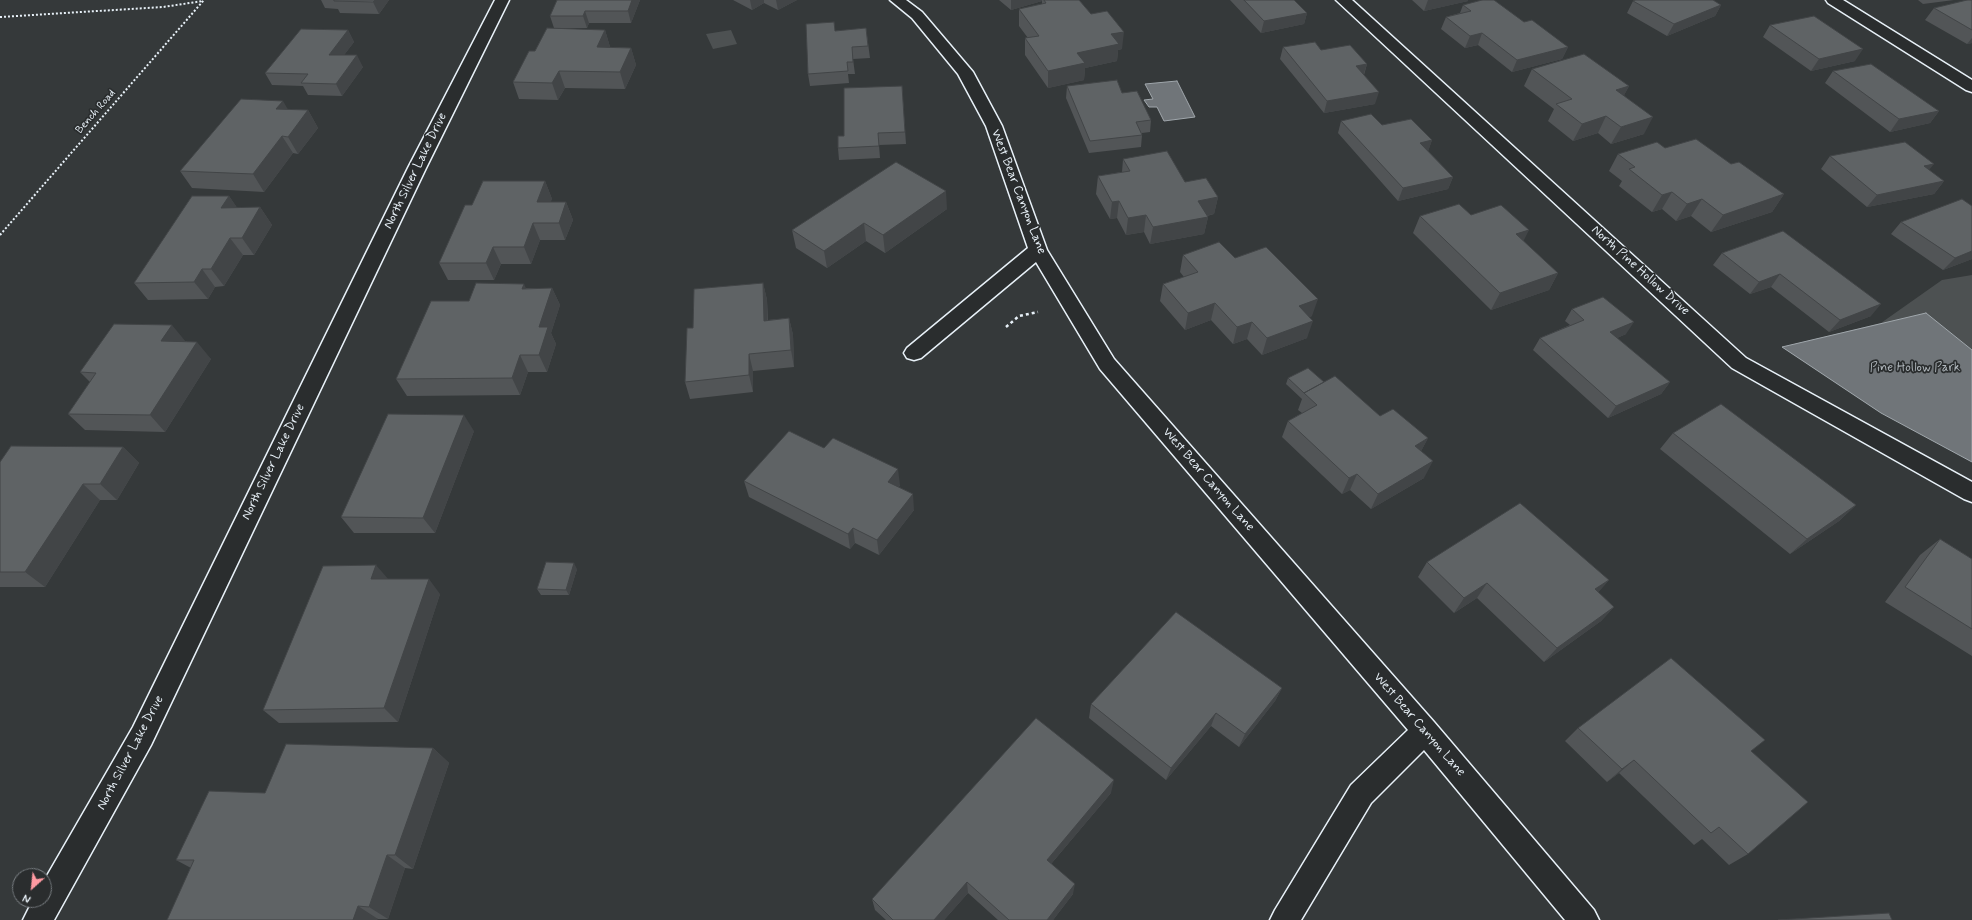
<!DOCTYPE html>
<style>
body{margin:0}
#map{position:relative;width:1972px;height:920px;overflow:hidden;background:#35393a;font-family:Mynerve,sans-serif}
canvas{display:block}
.north{position:absolute;left:12px;top:868px;width:40px;height:40px;box-sizing:border-box;background:#2a2d2e;border:1px solid #767b7f;border-radius:50%;rotate:207deg;font-size:11px;font-weight:700;line-height:16px;text-align:center;color:#e8f1f8}
.north::after{content:'';display:block;margin:auto;width:14px;height:18px;background:#ff9aa2;clip-path:polygon(50% 0,100% 100%,50% 72%,0 100%)}
</style>
<div id="map">
<canvas width="1972" height="920"></canvas>
<div class="north">N</div>
</div>
<script>
const context = document.querySelector('canvas').getContext('2d');
context.lineJoin = 'round';
function paint(path, color) {
  context.fillStyle = color;
  context.fill(path, 'evenodd');
}
function poly(rows) {
  const path = new Path2D();
  for (const r of rows) {
    path.moveTo(r[0], r[1]);
    for (let i = 2; i < r.length; i += 2) path.lineTo(r[i], r[i + 1]);
  }
  return path;
}
function stroke(path, color, width, dash) {
  context.strokeStyle = color;
  context.lineWidth = width;
  context.lineCap = dash ? 'butt' : 'round';
  context.setLineDash(dash || []);
  context.stroke(path);
}
function label(font, color, halo, rows, align = 'center') {
  context.font = font + ' Mynerve,sans-serif';
  context.lineWidth = 3.5;
  context.setLineDash([]);
  context.textBaseline = 'middle';
  context.strokeStyle = halo;
  context.fillStyle = color;
  for (const [text, x, y, turn = 0] of rows) {
    context.save();
    context.translate(x, y);
    context.rotate((+turn || 0) * Math.PI / 180);
    context.textAlign = isNaN(turn) ? turn : align;
    if (halo) context.strokeText(text, 0, 0);
    context.fillText(text, 0, 0);
    context.restore();
  }
}
paint(poly([
 [731,30,737,44,713,49,706,34],
 [1972,275,1972,462,1881,413,1782,347,1881,323,1942,280]
]), '#4d5152');
const water = poly([
 [1177,81,1195,117,1164,121,1157,107,1149,107,1144,100,1153,99,1145,84,1177,81],
 [1926,313,1972,350,1972,462,1881,413,1782,347,1926,313]
]);
paint(water, '#707579');
stroke(water, '#a0a7ac', 1);
const minor = poly([
 [495,0,509,0,426,168,151,745,54,920,23,920,33,900,44,900,44,881,133,727,408,168,495,0],
 [890,0,906,0,922,12,973,72,1002,126,1047,250,1114,359,1434,722,1594,910,1599,920,1565,920,1424,750,1371,803,1301,920,1270,920,1275,910,1351,785,1408,730,1100,369,1036,262,921,358,914,360,907,358,904,353,907,348,1028,248,986,126,958,74,912,18,890,0],
 [1336,0,1352,0,1746,358,1972,482,1972,502,1964,499,1732,368,1336,0],
 [1826,0,1843,0,1972,80,1972,92,1966,90,1828,3,1826,0]
]);
stroke(minor, '#e8f1f8', 3);
stroke(poly([
 [0,17,163,7,203,1],
 [0,235,204,0]
]), '#e8f1f8', 2, [2, 2]);
stroke(poly([
 [1006,327,1019,316,1038,312]
]), '#e8f1f8', 2.5, [3, 3]);
paint(minor, '#2a2d2e');
paint(poly([
 [321,0,389,0,379,14,340,13,338,9,325,8],
 [640,0,631,23,589,23,587,28,554,28,550,16],
 [733,0,797,0,778,10,764,3,752,10],
 [999,0,1079,0,1091,14,1122,49,1118,50,1117,61,1085,68,1084,80,1048,88,1025,55,1025,38,1028,38,1019,26,1019,9,1042,4,1042,1,1011,10],
 [1230,0,1294,0,1307,13,1304,24,1261,33],
 [1412,0,1468,0,1468,1,1424,11],
 [1918,0,1954,0,1923,4],
 [1972,0,1972,43,1967,44,1925,20,1934,8],
 [1633,1,1721,5,1715,16,1667,36,1627,13],
 [1463,5,1524,22,1568,47,1562,59,1512,72,1478,45,1465,48,1441,29,1446,17,1460,13],
 [834,22,835,31,866,28,870,58,853,59,855,74,848,74,849,83,810,86,808,74],
 [1770,25,1855,61,1811,71,1763,37],
 [348,30,354,42,344,55,363,67,342,96,308,95,303,86,272,85,265,73],
 [605,30,610,47,631,48,636,65,625,89,565,88,558,100,519,99,513,82,535,51],
 [1283,47,1321,50,1367,64,1364,75,1375,104,1324,113,1280,59],
 [1532,69,1629,86,1624,95,1644,134,1611,144,1598,133,1573,141,1548,121,1554,109,1524,86],
 [1833,71,1939,111,1930,123,1890,132,1825,83],
 [902,86,906,144,879,145,880,158,839,160,838,148,844,136],
 [1067,86,1122,93,1151,120,1150,132,1142,133,1142,135,1141,147,1089,153,1066,98],
 [288,110,308,110,318,128,298,154,293,153,264,192,192,188,180,171],
 [1341,121,1432,140,1428,151,1453,177,1448,189,1398,201,1338,133],
 [1665,148,1784,194,1772,212,1711,232,1691,216,1676,221,1662,209,1652,212,1619,186,1622,181,1609,171,1618,154],
 [1830,156,1944,181,1934,194,1867,207,1821,169],
 [1123,159,1185,182,1218,197,1214,214,1207,216,1208,217,1204,234,1150,244,1144,232,1126,235,1117,218,1110,219,1096,194,1098,176,1122,172],
 [545,181,552,199,550,202,566,202,573,220,565,240,540,240,531,264,501,264,494,280,448,280,439,263,472,205],
 [229,196,237,208,260,207,272,225,254,255,243,255,224,286,215,287,208,299,148,300,134,283],
 [1972,206,1972,259,1943,270,1891,234,1901,222],
 [947,209,885,253,866,241,827,268,796,248,792,230],
 [1471,215,1523,241,1558,273,1549,290,1491,310,1413,233,1420,216],
 [1783,231,1871,316,1829,332,1771,287,1750,294,1713,265,1722,253],
 [1183,255,1235,258,1312,316,1309,317,1307,338,1262,355,1247,339,1233,344,1211,320,1185,330,1160,301,1163,284,1184,277,1180,272],
 [763,283,767,300,768,320,789,318,793,335,794,367,753,371,753,392,690,399,685,382,693,328],
 [526,288,552,288,560,305,551,333,556,344,547,372,528,372,520,395,407,396,396,379,469,301],
 [1572,309,1626,334,1617,338,1670,382,1661,394,1608,418,1533,350,1540,338,1570,325,1565,321],
 [186,341,211,359,165,432,85,430,68,414,90,382,80,372],
 [1288,378,1324,382,1380,416,1428,438,1421,451,1424,478,1371,509,1350,490,1342,494,1282,437,1288,421,1302,413,1298,410,1302,399,1286,384],
 [474,431,435,533,354,533,341,517],
 [1673,433,1856,505,1839,521,1790,554,1660,449],
 [123,447,139,463,117,500,100,500,45,587,0,587,0,462],
 [744,481,900,485,899,487,914,510,879,555,855,543,850,549,749,497],
 [1940,539,1972,559,1972,656,1885,602,1920,555],
 [1427,562,1609,580,1598,592,1614,607,1601,621,1544,662,1477,598,1454,613,1418,577],
 [577,569,569,595,541,595,537,589],
 [440,594,398,722,279,723,263,710],
 [1282,688,1275,701,1239,747,1211,726,1166,780,1089,718,1091,704],
 [1578,728,1751,751,1748,854,1729,865,1702,839,1694,845,1619,773,1607,782,1565,741],
 [433,748,449,763,413,869,405,868,388,919,378,919,191,868,176,860,265,793],
 [1111,793,1051,864,1073,894,1053,920,998,920,968,893,944,920,886,920,875,910,872,899]
]), '#525557');
paint(poly([
 [375,0,389,0,379,14,373,2],
 [632,0,640,0,631,23,628,11],
 [750,0,764,0,764,3,752,10],
 [776,0,797,0,778,10],
 [1011,0,1042,0,1042,1,1011,10],
 [1428,0,1468,0,1468,1,1424,11],
 [1721,5,1715,16,1667,36,1674,24],
 [585,11,589,23,587,28,583,16],
 [1307,13,1304,24,1261,33,1264,21],
 [348,30,354,42,335,67,329,55],
 [605,30,610,47,602,64,597,47],
 [1124,32,1122,49,1118,50,1117,61,1085,68,1084,80,1048,88,1048,71,1077,53,1111,34],
 [1482,33,1478,45,1465,48,1470,36],
 [1972,38,1972,43,1967,44],
 [1568,47,1562,59,1512,72,1517,60],
 [631,48,636,65,625,89,620,72],
 [1863,49,1855,61,1811,71,1819,59],
 [357,55,363,67,342,96,336,84],
 [1367,64,1363,76,1356,66],
 [559,71,565,88,558,100,552,83],
 [1629,86,1620,103,1616,90],
 [1379,92,1375,104,1324,113,1327,101],
 [283,101,293,118,276,109],
 [308,110,318,128,298,154,288,137],
 [1939,111,1930,123,1890,132,1899,119],
 [1606,116,1598,133,1573,141,1582,124],
 [1653,117,1644,134,1611,144,1621,127],
 [282,136,293,153,264,192,253,174],
 [1432,140,1428,152,1420,143],
 [1934,164,1924,176,1924,166],
 [1453,177,1448,189,1398,201,1403,188],
 [545,181,552,199,544,220,537,202],
 [1944,181,1934,194,1867,207,1877,195],
 [946,191,947,209,885,253,883,235],
 [1672,192,1662,209,1652,212,1662,195],
 [1784,194,1772,212,1711,232,1723,215],
 [229,196,241,213,221,208],
 [1218,197,1214,214,1194,218,1198,201],
 [1702,199,1691,216,1676,221,1687,204],
 [1119,201,1117,218,1110,219,1112,202],
 [566,202,573,220,565,240,559,223],
 [260,207,272,225,254,255,242,238],
 [1146,215,1144,232,1126,235,1128,218],
 [1208,217,1204,234,1150,244,1153,227],
 [533,223,540,240,531,264,524,247],
 [864,223,866,241,827,268,824,251],
 [1529,230,1520,248,1516,234],
 [230,238,243,255,224,286,211,269],
 [493,247,501,264,494,280,486,263],
 [1972,251,1972,259,1943,270,1955,258],
 [202,269,215,287,208,299,194,282],
 [1558,273,1549,290,1491,310,1500,293],
 [1780,274,1771,287,1750,294,1759,282],
 [763,283,767,300,768,338,764,321],
 [524,284,532,301,522,289],
 [552,288,560,305,551,333,556,344,547,372,539,355,539,327],
 [1318,299,1312,316,1293,323,1299,306],
 [1215,303,1211,320,1185,330,1188,313],
 [1881,304,1871,316,1829,332,1840,320],
 [789,318,793,335,794,367,791,350],
 [1313,321,1307,338,1262,355,1267,338],
 [1252,322,1247,339,1233,344,1237,327],
 [1634,322,1626,334,1603,344,1610,332],
 [172,325,186,342,161,341],
 [197,342,211,359,165,432,150,415],
 [749,354,753,371,753,392,749,375],
 [520,355,528,372,520,395,512,378],
 [1670,382,1661,394,1608,418,1616,406],
 [464,415,474,431,435,533,423,518],
 [1428,438,1419,455,1415,446],
 [123,447,139,463,117,500,100,484],
 [1433,461,1424,478,1371,509,1378,494],
 [898,469,900,485,890,498,888,482],
 [1357,474,1350,490,1342,494,1349,478],
 [83,484,100,500,45,587,25,572],
 [913,494,914,510,879,555,877,540],
 [1856,505,1839,521,1790,554,1807,539],
 [853,528,855,543,850,549,848,534],
 [574,563,577,569,569,595,566,590],
 [376,565,389,580,371,579],
 [429,579,440,594,398,722,384,708],
 [1609,580,1596,595,1595,589],
 [1487,583,1477,598,1454,613,1464,598],
 [1614,607,1601,621,1544,662,1557,648],
 [1282,688,1275,701,1239,747,1245,734],
 [1216,713,1211,726,1166,780,1171,768],
 [433,748,449,763,413,869,395,855],
 [1634,760,1619,773,1607,782,1622,769],
 [1114,780,1111,793,1045,871,1047,860],
 [387,855,405,868,388,919,369,907],
 [967,882,968,893,944,920,934,920],
 [1075,884,1073,894,1053,920,1047,920],
 [358,906,378,919,377,920,353,920]
]), '#424547');
const building = poly([
 [334,0,375,0,373,2,334,1,334,0],
 [557,0,632,0,628,11,585,11,583,16,550,16,557,0],
 [1044,0,1079,0,1091,14,1107,11,1124,32,1111,34,1119,44,1077,53,1085,63,1048,71,1025,38,1039,36,1019,9,1046,3,1044,0],
 [1244,0,1294,0,1307,13,1264,21,1244,0],
 [1482,0,1494,0,1524,22,1532,20,1568,47,1517,60,1482,33,1470,36,1446,17,1471,11,1463,5,1482,0],
 [1635,0,1713,0,1721,5,1674,24,1633,1,1635,0],
 [1967,0,1972,0,1972,30,1934,8,1967,0],
 [1814,16,1863,49,1819,59,1770,25,1814,16],
 [834,22,835,31,866,28,868,46,852,47,853,62,847,62,848,71,808,74,806,24,834,22],
 [547,28,605,30,597,47,631,48,620,72,559,71,552,83,513,82,529,51,535,51,547,28],
 [301,29,348,30,329,55,357,55,336,84,301,83,308,74,265,73,301,29],
 [1315,42,1321,50,1350,45,1367,64,1356,66,1379,92,1327,101,1283,47,1315,42],
 [1584,54,1629,86,1616,90,1653,117,1621,127,1606,116,1582,124,1556,104,1572,99,1532,69,1584,54],
 [1871,64,1939,111,1899,119,1833,71,1871,64],
 [1117,80,1122,93,1137,91,1151,120,1136,122,1142,135,1090,141,1067,86,1117,80],
 [902,86,905,132,878,133,879,146,838,148,838,136,844,136,844,88,902,86],
 [241,99,283,101,276,109,308,110,288,137,282,136,253,174,180,171,241,99],
 [1371,114,1382,125,1411,119,1432,140,1420,143,1453,177,1403,188,1341,121,1371,114],
 [1696,139,1731,164,1739,162,1784,194,1723,215,1702,199,1687,204,1672,192,1662,195,1629,169,1635,167,1618,154,1657,142,1665,148,1696,139],
 [1905,142,1934,164,1924,166,1944,181,1877,195,1830,156,1905,142],
 [1167,151,1185,182,1206,178,1218,197,1198,201,1208,217,1153,227,1146,215,1128,218,1119,201,1112,202,1098,176,1130,171,1123,159,1167,151],
 [896,162,946,191,883,235,864,223,824,251,792,230,896,162],
 [483,181,545,181,537,202,566,202,559,223,533,223,524,247,493,247,486,263,439,263,465,205,472,205,483,181],
 [192,196,229,196,221,208,260,207,242,238,230,238,211,269,202,269,194,282,134,283,192,196],
 [1962,199,1972,206,1972,251,1955,258,1901,222,1962,199],
 [1459,204,1471,215,1501,205,1529,230,1516,234,1558,273,1500,293,1420,216,1459,204],
 [1783,231,1881,304,1840,320,1780,274,1759,282,1722,253,1783,231],
 [1219,242,1235,258,1266,247,1318,299,1299,306,1313,321,1267,338,1252,322,1237,327,1215,303,1188,313,1163,284,1198,272,1183,255,1219,242],
 [476,283,524,284,522,289,552,288,539,327,548,327,539,355,520,355,512,378,396,379,431,301,469,301,476,283],
 [763,283,764,321,789,318,791,350,749,354,749,375,685,382,687,328,693,328,694,289,763,283],
 [1603,297,1634,322,1610,332,1670,382,1616,406,1540,338,1584,320,1572,309,1603,297],
 [114,324,172,325,161,341,197,342,150,415,68,414,96,373,80,372,114,324],
 [1308,368,1324,382,1304,393,1288,378,1308,368],
 [1335,376,1380,416,1393,409,1428,438,1415,446,1433,461,1378,494,1357,474,1349,478,1288,421,1317,405,1304,393,1335,376],
 [1721,404,1856,505,1807,539,1673,433,1721,404],
 [388,414,464,415,423,518,341,517,388,414],
 [789,431,824,448,833,438,898,469,888,482,913,494,877,540,853,528,848,534,744,481,789,431],
 [11,446,123,447,100,484,83,484,25,572,0,572,0,462,11,446],
 [1520,503,1609,580,1595,589,1614,607,1557,648,1487,583,1464,598,1427,562,1520,503],
 [1940,539,1972,559,1972,629,1905,587,1940,539],
 [546,562,574,563,566,590,537,589,546,562],
 [376,565,371,579,429,579,384,708,263,710,323,566,376,565],
 [1176,612,1282,688,1245,734,1216,713,1171,768,1091,704,1176,612],
 [1671,658,1765,740,1751,751,1808,802,1748,854,1719,827,1711,833,1634,760,1622,769,1578,728,1671,658],
 [1036,718,1114,780,1047,860,1075,884,1047,920,1009,920,967,882,934,920,893,920,872,899,1036,718],
 [286,744,433,748,395,855,387,855,369,907,358,906,353,920,167,920,194,860,176,860,209,791,265,793,286,744],
 [1889,913,1892,920,1778,920,1889,913]
]);
paint(building, '#5f6365');
stroke(building, '#424547', 1);
label('11px', '#e8f1f8', '#2a2d2e', [
 ["Bench Road",96,112,-49]
]);
label('13px', '#e8f1f8', '#2a2d2e', [
 ["North Silver Lake Drive",416,171,-64],
 ["West Bear Canyon Lane",1018,192,69],
 ["North Pine Hollow Drive",1640,271,42],
 ["North Silver Lake Drive",274,462,-64],
 ["West Bear Canyon Lane",1208,480,49],
 ["West Bear Canyon Lane",1419,725,49],
 ["North Silver Lake Drive",131,753,-62]
]);
label('13px', '#b2b9be', '#2a2d2e', [
 ["Pine Hollow Park",1915,368]
]);
</script>
